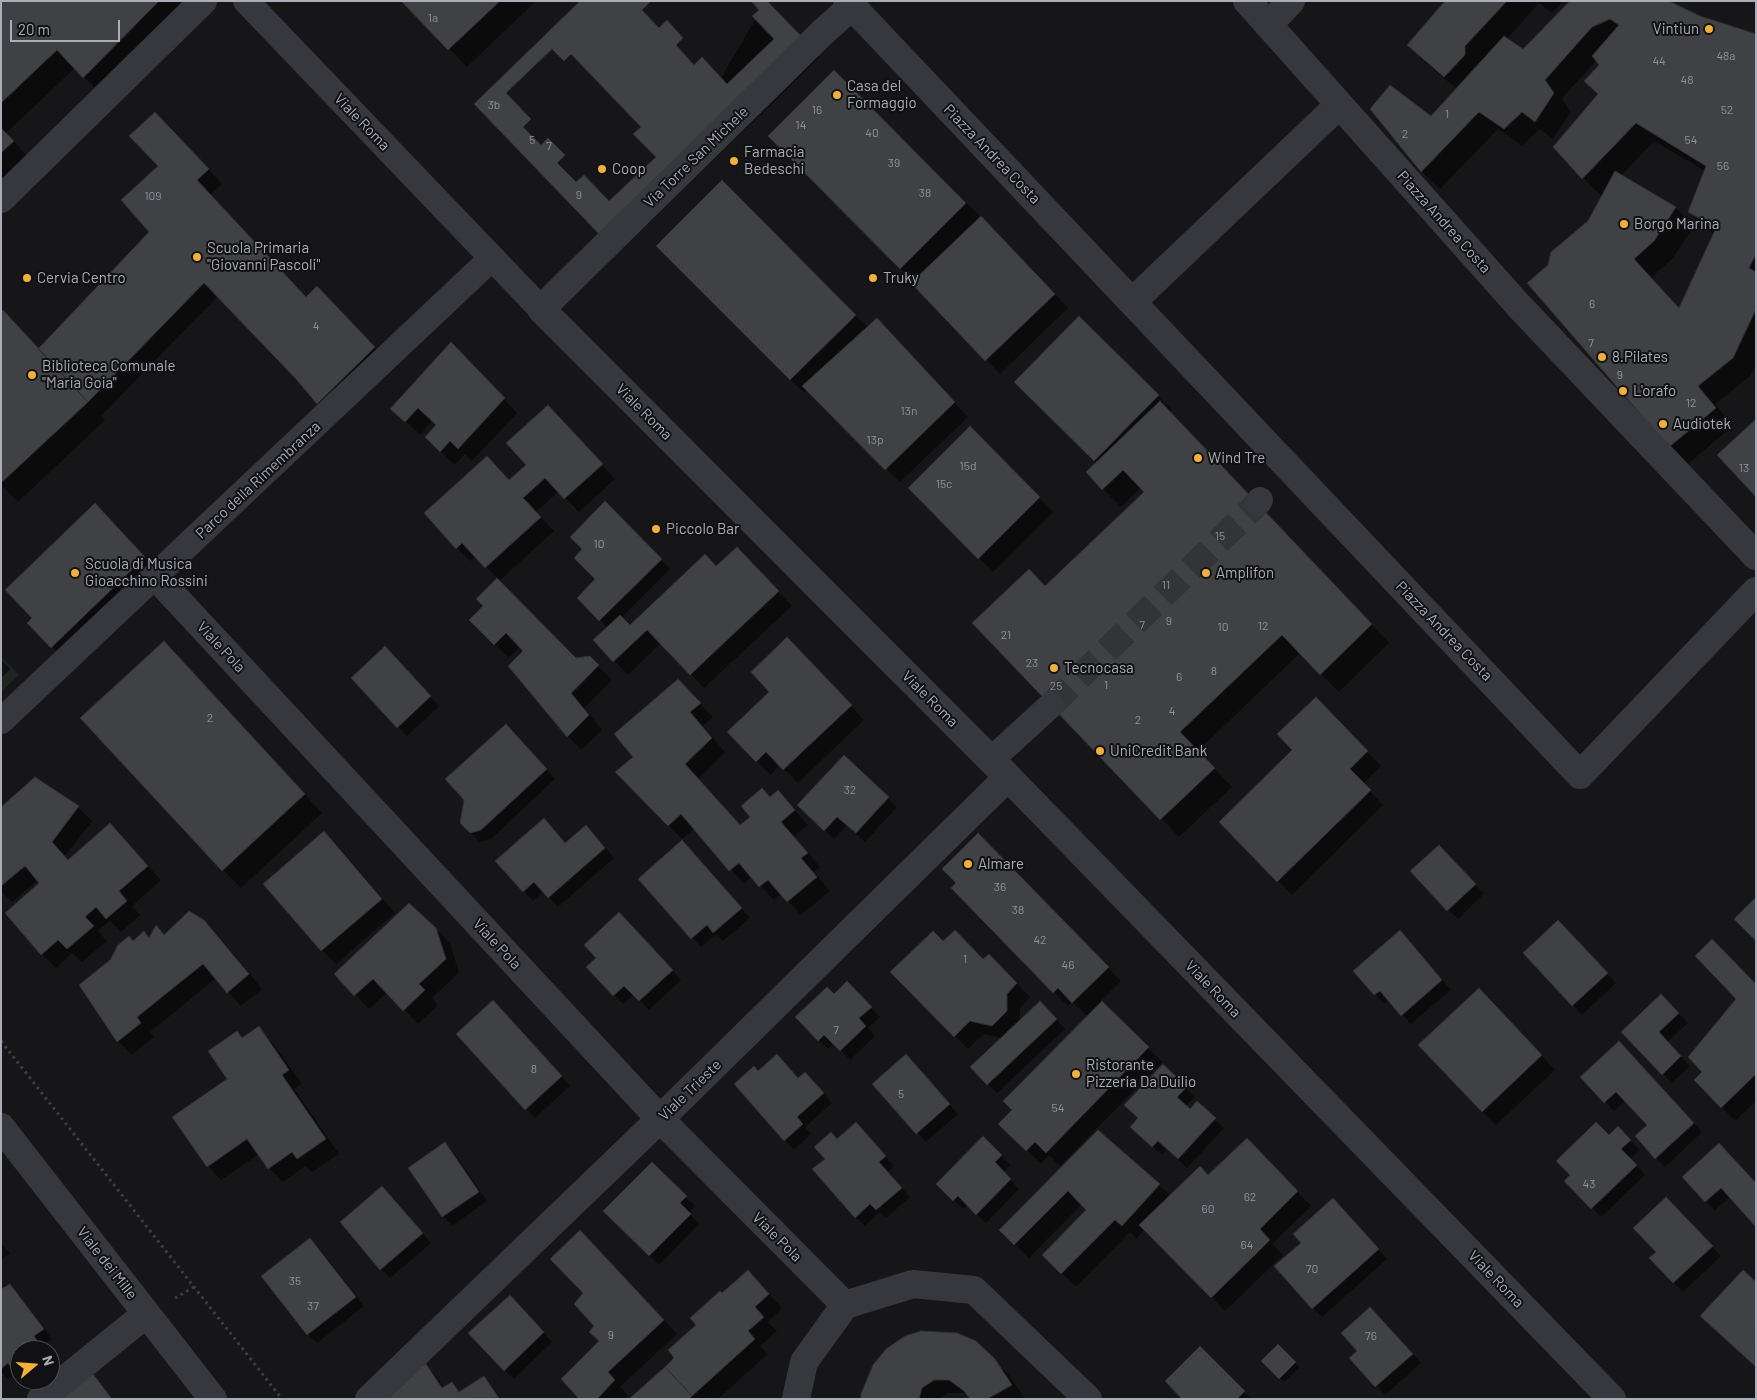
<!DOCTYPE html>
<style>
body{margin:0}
#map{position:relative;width:1757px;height:1400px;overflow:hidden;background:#161618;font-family:Barlow,sans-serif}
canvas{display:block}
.frame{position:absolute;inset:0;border:2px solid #a8adb8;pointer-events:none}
.north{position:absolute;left:10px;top:1340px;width:50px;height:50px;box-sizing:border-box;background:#111113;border:1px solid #4d4f55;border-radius:50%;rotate:72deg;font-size:14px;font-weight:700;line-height:20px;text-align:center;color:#a8adb8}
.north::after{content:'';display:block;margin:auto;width:18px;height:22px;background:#f2b134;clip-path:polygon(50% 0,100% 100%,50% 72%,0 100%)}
.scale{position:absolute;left:10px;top:20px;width:110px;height:22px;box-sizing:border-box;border:2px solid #a8adb8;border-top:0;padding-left:6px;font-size:15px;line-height:18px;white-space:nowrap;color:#a8adb8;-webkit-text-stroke:4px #111113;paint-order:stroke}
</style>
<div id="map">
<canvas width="1757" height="1400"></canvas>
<div class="frame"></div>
<div class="north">N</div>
<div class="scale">20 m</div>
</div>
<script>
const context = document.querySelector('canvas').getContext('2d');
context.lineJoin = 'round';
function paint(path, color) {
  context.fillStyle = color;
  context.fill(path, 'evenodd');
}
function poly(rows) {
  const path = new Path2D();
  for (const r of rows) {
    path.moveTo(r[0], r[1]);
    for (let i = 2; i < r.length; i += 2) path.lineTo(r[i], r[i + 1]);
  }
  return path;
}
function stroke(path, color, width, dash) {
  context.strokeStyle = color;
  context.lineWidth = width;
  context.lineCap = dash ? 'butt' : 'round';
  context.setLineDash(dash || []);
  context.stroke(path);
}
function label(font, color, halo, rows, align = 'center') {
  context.font = font + ' Barlow,sans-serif';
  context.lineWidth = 4;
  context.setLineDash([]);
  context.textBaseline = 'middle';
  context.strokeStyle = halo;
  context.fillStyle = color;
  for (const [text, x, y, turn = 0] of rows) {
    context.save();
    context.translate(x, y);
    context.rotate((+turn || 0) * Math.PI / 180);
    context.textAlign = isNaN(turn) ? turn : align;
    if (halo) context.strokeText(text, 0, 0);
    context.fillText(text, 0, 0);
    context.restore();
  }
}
paint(poly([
 [3,659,19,675,1,692,1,661]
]), '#1e261f');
paint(poly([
 [1,1,195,1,102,95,75,68,6,133,31,160,1,188],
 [403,1,536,1,467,67],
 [766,1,820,57,619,252],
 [1447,1,1564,1,1552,13,1539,3,1507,39,1523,51,1571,1,1700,17,1756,36,1756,365,1750,376,1715,404,1733,426,1688,464,1670,446,1550,266,1589,221,1602,197,1554,147,1599,94,1600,65,1597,60,1562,98,1571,112,1553,139,1540,129,1522,146,1498,129,1440,189,1422,172,1372,109,1431,117,1457,89,1426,63,1408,45],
 [1654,141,1705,171,1689,212,1707,230,1715,234,1680,309,1652,277,1672,259,1694,226,1676,208,1621,176],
 [834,71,995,231,1068,308,1000,374,912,283,914,282,770,136],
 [168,127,222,184,210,195,307,298,331,302,388,361,331,416,218,296,101,416,105,420,18,502,1,485,1,313,39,350,151,232,159,166],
 [722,182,868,328,890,334,968,417,900,482,807,390,804,393,658,246],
 [1079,318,1172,410,1169,412,1389,643,1339,692,1300,653,1198,751,1232,787,1179,837,974,623,1045,588,1146,492,1141,487,1121,507,1103,489,1097,463,1016,382],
 [465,357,517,413,472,461,465,454,455,465,440,451,437,426,432,421,420,435,392,409],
 [562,420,615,479,579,512,559,491,536,512,554,531,499,581,576,660,589,657,612,680,584,708,602,730,581,750,568,736,525,651,520,646,509,658,470,620,485,606,498,579,476,556,470,561,457,548,510,481,527,465],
 [591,671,594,671,568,699,566,697],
 [970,428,1053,512,993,572,910,488],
 [605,503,670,569,621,618,630,627,717,567,751,562,792,606,704,688,661,643,628,675,594,640,608,628,578,598,597,579,584,549],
 [109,518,158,571,66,661,29,623],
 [164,643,322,813,241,888,223,870],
 [801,653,864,720,798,783,780,765,770,775,757,761,771,692],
 [394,657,439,706,407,736,398,727],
 [1,659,11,669,1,678],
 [678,681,713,717,703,726,725,752,698,779,740,826,778,792,808,825,794,836,820,867,814,872,830,891,801,915,781,894,774,900,752,877,744,884,695,828,682,839,616,772,635,757],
 [1316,699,1381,766,1363,784,1383,805,1292,895,1221,822,1294,750],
 [515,735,555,779,491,839,480,842,461,823],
 [844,757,897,807,865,842,847,825,834,839,808,814],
 [78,807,92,821,65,856,69,860,110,825,161,880,132,906,140,915,121,932,110,921,98,931,107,941,82,962,72,953,56,968,42,954,41,883,38,880,12,902,1,891,1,808],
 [553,829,566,844,595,836,614,858,558,907,543,891,533,901,524,891],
 [324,833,338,846,395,913,336,964,322,950],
 [978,835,1121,981,1101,1001,1162,1062,1060,1166,1049,1155,1041,1164,1000,1124,1013,1110,1088,1017,1072,1002,1068,1006,952,888,958,883],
 [691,851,750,918,723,941,716,934,701,947,692,938],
 [1448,856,1484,894,1458,919,1448,910],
 [204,921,218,935,262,989,241,1006,216,978,150,1032,154,1037,132,1055,118,1041,81,985,133,942,150,940,157,928,165,935],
 [628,923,681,980,649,1010,634,994,623,1004,588,967],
 [436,929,450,943,459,973,432,998,438,1005,418,1024,387,992,369,1009,336,974],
 [1567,930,1616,983,1582,1015,1524,953],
 [1409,941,1451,990,1411,1024,1389,1000,1384,1004,1355,971],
 [943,943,983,961,989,955,1030,997,1020,1008,1020,1021,1040,1003,1065,1029,997,1093,972,1067,1002,1038,984,1034,968,1049,892,972],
 [847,983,880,1017,868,1028,875,1036,850,1060,834,1043,828,1049,797,1017,834,996],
 [1756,985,1756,1101,1735,1121,1695,1080,1704,1072],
 [1661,995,1688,1023,1667,1042,1690,1066,1672,1083,1623,1032],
 [1493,1003,1555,1070,1496,1125,1482,1111],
 [502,1011,570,1086,535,1118,526,1109],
 [259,1028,272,1042,302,1084,294,1089,339,1154,312,1172,305,1166,283,1182,269,1168,259,1154,221,1180,208,1166,229,1079,237,1032,243,1038],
 [1628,1052,1702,1132,1665,1167,1656,1158,1649,1125,1626,1100,1614,1111,1582,1077],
 [915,1065,958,1114,926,1142,874,1084],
 [1163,1066,1195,1097,1185,1106,1190,1110,1197,1103,1224,1128,1187,1168,1167,1149,1162,1155,1141,1136],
 [759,1072,814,1083,832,1103,805,1127,811,1134,794,1150,735,1084],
 [1098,1131,1171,1196,1208,1176,1247,1140,1311,1206,1272,1244,1283,1255,1225,1311,1145,1229,1136,1239,1130,1232,1076,1287,1043,1255,1088,1210,1082,1204,1029,1258,1001,1230],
 [865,1133,894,1166,888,1172,910,1197,886,1218,880,1212,865,1226,855,1217,826,1159,837,1140],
 [1609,1137,1627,1137,1639,1150,1630,1159,1645,1175,1601,1217,1566,1181],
 [983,1138,1010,1165,1003,1172,1019,1189,986,1223,968,1205,963,1209,938,1184],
 [445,1144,454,1153,487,1201,452,1226,443,1216],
 [1719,1145,1730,1197,1715,1210,1705,1201],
 [652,1164,695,1206,689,1213,699,1224,659,1265,604,1211],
 [382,1187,431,1243,390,1278,381,1269],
 [1675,1208,1721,1256,1683,1292,1651,1258,1657,1252],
 [1342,1209,1387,1259,1322,1317,1313,1308],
 [309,1239,319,1248,364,1306,317,1343,308,1334],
 [1,1243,10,1253,1,1260],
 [594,1245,677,1334,620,1387,628,1395,624,1399,581,1399,600,1341,596,1326],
 [748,1272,782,1308,768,1322,777,1331,760,1346,768,1354,718,1399,631,1399,676,1358,697,1325],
 [1756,1284,1756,1366,1711,1325],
 [10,1286,19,1295,52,1339,42,1346,45,1350,20,1350,20,1375,17,1372,8,1379,1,1372,1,1288,3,1291],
 [519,1306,552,1342,514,1379,504,1370],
 [1379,1317,1421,1363,1385,1395,1351,1358,1359,1351],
 [976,1342,1009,1375,1025,1399,971,1399,964,1393,948,1393,940,1399,862,1399],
 [1278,1346,1300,1367,1284,1382,1263,1361],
 [1200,1348,1251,1399,1184,1399],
 [426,1366,435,1375,444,1388,451,1383,461,1393,484,1378,493,1387,501,1399,386,1399]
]), '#0007');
const building = poly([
 [1,1,159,1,83,78,57,50,1,103,1,1],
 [401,1,500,1,448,50,401,1],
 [580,1,767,1,803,38,600,235,474,104,580,1],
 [648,1,751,1,759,10,752,16,774,39,727,84,702,57,694,65,676,45,683,38,667,20,659,28,642,10,650,2,648,1],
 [1445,1,1507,1,1465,46,1465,55,1444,77,1407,45,1445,1],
 [1570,1,1669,1,1700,16,1756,34,1756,254,1749,268,1756,272,1756,309,1733,358,1698,386,1716,408,1669,447,1527,283,1548,265,1551,252,1588,221,1615,171,1676,207,1654,241,1634,259,1679,308,1716,228,1688,212,1706,166,1636,123,1582,179,1553,147,1598,94,1584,81,1599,65,1592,56,1619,25,1610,19,1592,27,1545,80,1554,93,1535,122,1522,112,1504,129,1479,112,1421,172,1370,109,1390,85,1431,116,1504,36,1523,49,1570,1],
 [552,49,564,61,571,54,641,127,633,134,656,157,609,201,584,175,576,182,557,163,565,155,548,138,541,145,523,127,531,119,506,93,552,49],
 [834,70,966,203,900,269,768,136,834,70],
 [155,112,209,169,197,180,306,297,317,286,375,347,317,404,296,379,204,283,88,402,38,349,149,232,121,200,158,166,129,136,155,112],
 [1,128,14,141,1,153,1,128],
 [722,180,856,315,790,380,656,246,722,180],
 [981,216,1055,294,985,361,911,283,981,216],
 [3,310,88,402,1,483,1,312,3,310],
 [1079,316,1159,395,1094,461,1014,382,1079,316],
 [877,318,955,402,885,470,802,386,877,318],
 [451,342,505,398,458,449,450,441,440,452,425,437,436,425,418,408,405,422,390,409,451,342],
 [1160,401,1372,624,1320,675,1282,635,1180,732,1215,768,1160,820,972,623,1029,569,1045,586,1144,492,1123,470,1102,490,1086,472,1160,401],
 [548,405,603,464,564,499,545,478,523,498,541,517,485,568,462,543,456,549,424,513,487,456,509,480,526,465,506,443,548,405],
 [1756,419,1756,497,1717,455,1756,419],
 [970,426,1040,497,978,559,908,488,970,426],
 [605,501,662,559,599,621,577,598,595,579,574,558,582,549,570,537,605,501],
 [95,503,145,557,51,648,27,623,32,618,5,590,95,503],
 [737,547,779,591,690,675,647,630,613,662,593,640,620,615,630,625,705,554,716,566,737,547],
 [497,578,576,658,590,656,599,665,571,693,589,715,567,737,508,666,523,651,506,633,494,645,469,620,483,606,476,599,497,578],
 [787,637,852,705,783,770,766,752,756,762,727,732,769,692,751,672,787,637],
 [164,641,305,794,222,871,80,718,164,641],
 [385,646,431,696,397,728,351,678,385,646],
 [678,679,701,703,690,712,712,738,685,764,740,825,750,817,741,806,762,788,770,797,778,790,795,810,781,822,808,853,801,858,817,877,787,902,768,880,759,887,739,863,729,871,681,814,668,826,615,772,633,757,614,734,678,679],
 [1316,697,1368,751,1350,769,1371,790,1277,882,1219,822,1292,750,1277,734,1316,697],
 [506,724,547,769,481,830,470,833,460,823,464,800,445,779,506,724],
 [844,755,889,797,856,833,837,817,824,831,797,805,844,755],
 [35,777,79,806,52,842,68,860,110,823,148,866,119,891,127,901,106,919,96,907,85,917,94,926,67,949,58,940,41,955,5,913,39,883,25,866,1,886,1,807,35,777],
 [544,818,565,843,586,825,605,848,548,898,534,882,523,892,495,861,544,818],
 [324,831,382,899,321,951,263,884,324,831],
 [978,833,1109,967,1072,1003,1058,988,1053,993,951,888,956,883,942,869,978,833],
 [682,840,742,908,713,933,707,925,691,939,638,879,682,840],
 [1439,845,1476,884,1447,911,1410,871,1439,845],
 [1756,897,1756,941,1734,919,1756,897],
 [409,903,436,928,446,959,419,984,425,990,403,1011,373,979,354,996,334,974,409,903],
 [189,911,204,920,249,974,227,993,203,964,137,1017,141,1023,117,1042,79,985,110,960,118,945,129,936,133,941,144,931,149,938,156,925,164,935,189,911],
 [619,912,673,970,639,1001,624,986,613,996,586,967,596,958,584,945,619,912],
 [1558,920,1608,973,1572,1006,1523,953,1558,920],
 [955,930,983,959,989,954,1017,983,1007,994,1007,1011,992,1026,970,1021,954,1037,890,972,933,931,943,941,955,930],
 [1400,930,1442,980,1401,1016,1380,991,1374,995,1353,971,1400,930],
 [1712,939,1756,984,1756,1074,1721,1108,1694,1080,1702,1072,1688,1057,1736,999,1695,956,1712,939],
 [847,981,872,1007,859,1018,866,1026,840,1051,824,1035,818,1041,795,1017,827,987,834,994,847,981],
 [1479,988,1542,1055,1482,1112,1418,1045,1479,988],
 [1661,994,1679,1013,1659,1032,1681,1056,1662,1075,1621,1032,1661,994],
 [493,1000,562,1076,525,1110,456,1034,493,1000],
 [1040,1001,1057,1019,987,1085,970,1067,1040,1001],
 [1102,1001,1149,1047,1046,1153,1035,1142,1026,1151,998,1124,1012,1110,1003,1101,1102,1001],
 [259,1026,289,1070,282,1075,326,1139,297,1159,292,1152,268,1169,247,1139,207,1167,172,1117,227,1079,208,1051,237,1031,242,1038,259,1026],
 [1619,1041,1694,1123,1655,1159,1635,1136,1647,1125,1616,1092,1604,1103,1580,1077,1619,1041],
 [777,1054,798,1078,805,1072,824,1093,797,1117,803,1124,784,1141,734,1084,754,1066,758,1071,777,1054],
 [906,1054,950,1104,916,1134,872,1084,906,1054],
 [1163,1064,1187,1087,1177,1097,1190,1109,1197,1101,1216,1118,1178,1159,1158,1141,1152,1147,1130,1127,1138,1118,1124,1105,1163,1064],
 [856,1122,886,1156,879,1162,902,1188,876,1210,870,1204,855,1218,812,1169,825,1159,814,1147,831,1132,837,1139,856,1122],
 [1596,1122,1609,1135,1618,1126,1631,1140,1621,1149,1637,1165,1591,1209,1564,1181,1570,1175,1556,1161,1596,1122],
 [1098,1130,1160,1184,1122,1226,1115,1220,1061,1274,1042,1255,1086,1210,1068,1191,1014,1245,999,1230,1098,1130],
 [983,1136,1002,1155,995,1162,1011,1179,976,1215,958,1196,953,1201,936,1184,983,1136],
 [1247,1138,1298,1191,1260,1229,1270,1240,1211,1298,1139,1225,1200,1166,1208,1175,1247,1138],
 [445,1142,479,1192,442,1217,408,1168,445,1142],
 [1719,1143,1756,1183,1756,1227,1721,1188,1705,1202,1682,1177,1719,1143],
 [652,1162,687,1196,680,1203,691,1214,649,1256,603,1211,652,1162],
 [382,1186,423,1233,380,1270,340,1222,382,1186],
 [1666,1197,1713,1246,1673,1283,1649,1258,1656,1252,1633,1228,1666,1197],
 [1333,1198,1379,1249,1312,1309,1274,1266,1301,1243,1293,1234,1333,1198],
 [580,1230,664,1320,608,1372,615,1380,597,1399,579,1399,561,1379,599,1341,589,1332,594,1326,574,1304,583,1293,550,1259,580,1230],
 [310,1238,356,1297,307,1335,261,1276,310,1238],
 [748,1270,769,1294,755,1307,764,1317,748,1331,755,1339,692,1396,665,1367,674,1358,668,1350,696,1325,690,1318,720,1291,722,1293,748,1270],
 [1743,1270,1756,1282,1755,1366,1700,1316,1743,1270],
 [10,1284,44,1329,34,1336,43,1349,20,1350,20,1366,14,1371,8,1363,1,1369,1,1289,10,1284],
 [510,1295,544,1332,504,1371,468,1333,510,1295],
 [1370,1307,1413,1354,1375,1387,1349,1358,1357,1351,1341,1333,1370,1307],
 [921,1331,957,1333,976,1341,995,1359,1012,1385,987,1399,970,1399,964,1391,949,1380,934,1380,922,1388,919,1399,861,1399,861,1394,873,1365,886,1349,905,1336,921,1331],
 [1278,1344,1296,1362,1279,1379,1261,1361,1278,1344],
 [1200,1346,1245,1391,1237,1399,1182,1399,1165,1381,1200,1346],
 [426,1364,442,1388,452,1382,459,1392,484,1376,499,1398,385,1399,381,1393,426,1364],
 [665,1367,692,1396,689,1399,629,1399,665,1367],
 [90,1370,112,1399,53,1399,90,1370]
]);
paint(building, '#404145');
stroke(building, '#303034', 1);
stroke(poly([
 [1051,705,1258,503]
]), '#333438', 26, [26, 13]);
stroke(poly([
 [1,1041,282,1399],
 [175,1298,194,1287]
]), '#3d3f44', 3, [2.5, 4]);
stroke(poly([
 [246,1,541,309],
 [1258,503,1260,500],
 [1,721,492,258],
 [991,760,1051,705]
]), '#37383d', 26);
stroke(poly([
 [847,1,1580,775,1756,591],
 [852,6,822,33,541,309,1008,777,1612,1399],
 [1132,302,1339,105],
 [156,577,660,1119,845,1305],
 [41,1399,146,1314],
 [369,1399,660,1119,1008,777],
 [796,1399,804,1362,845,1305,913,1284,974,1290,1088,1399]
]), '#37383d', 28);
stroke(poly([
 [1247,1,1519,306,1756,556],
 [1268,25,1291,1],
 [1,199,203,1],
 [1,1127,213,1399]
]), '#37383d', 28);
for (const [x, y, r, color] of [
 [1709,29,5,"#f2b134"],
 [837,95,5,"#f2b134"],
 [734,161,5,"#f2b134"],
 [602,169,5,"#f2b134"],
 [1624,224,5,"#f2b134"],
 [197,257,5,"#f2b134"],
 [27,278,5,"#f2b134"],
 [873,278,5,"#f2b134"],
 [1602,357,5,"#f2b134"],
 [32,375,5,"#f2b134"],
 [1623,391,5,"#f2b134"],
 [1663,424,5,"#f2b134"],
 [1198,458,5,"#f2b134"],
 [656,529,5,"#f2b134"],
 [75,573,5,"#f2b134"],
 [1206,573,5,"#f2b134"],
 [1054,668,5,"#f2b134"],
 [1100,751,5,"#f2b134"],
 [968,864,5,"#f2b134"],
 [1076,1074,5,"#f2b134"]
]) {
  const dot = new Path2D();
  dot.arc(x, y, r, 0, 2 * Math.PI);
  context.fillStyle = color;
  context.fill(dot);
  stroke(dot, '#111113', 2);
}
label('12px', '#8e929b', null, [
 ["1a",433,18],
 ["48a",1726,56],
 ["44",1659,61],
 ["48",1687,80],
 ["3b",494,105],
 ["16",817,110],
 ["52",1727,110],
 ["1",1447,114],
 ["14",801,125],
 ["40",872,133],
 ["2",1405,134],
 ["5",532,140],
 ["54",1691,140],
 ["7",549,146],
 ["39",894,163],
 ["56",1723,166],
 ["38",925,193],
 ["9",579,195],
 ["109",153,196],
 ["6",1592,304],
 ["4",316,326],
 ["7",1591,343],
 ["9",1620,375],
 ["12",1691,403],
 ["13n",909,411],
 ["13p",875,440],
 ["15d",968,466],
 ["13",1744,468],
 ["15c",944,484],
 ["15",1220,536],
 ["10",599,544],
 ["11",1166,585],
 ["9",1169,621],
 ["7",1142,625],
 ["12",1263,626],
 ["10",1223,627],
 ["21",1006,635],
 ["23",1032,663],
 ["8",1214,671],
 ["6",1179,677],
 ["1",1106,685],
 ["25",1056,686],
 ["4",1172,711],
 ["2",210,718],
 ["2",1138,720],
 ["32",850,790],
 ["36",1000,887],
 ["38",1018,910],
 ["42",1040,940],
 ["1",965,959],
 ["46",1068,965],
 ["7",836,1030],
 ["8",534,1069],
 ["5",901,1094],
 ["54",1058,1108],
 ["43",1589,1184],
 ["62",1250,1197],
 ["60",1208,1209],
 ["64",1247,1245],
 ["70",1312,1269],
 ["35",295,1281],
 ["37",313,1306],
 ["9",611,1335],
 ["76",1371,1336]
]);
label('15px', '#a8adb8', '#111113', [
 ["Vintiun",1699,29,"right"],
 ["Casa del",847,86],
 ["Formaggio",847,103],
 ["Farmacia",744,152],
 ["Bedeschi",744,169],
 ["Coop",612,169],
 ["Borgo Marina",1634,224],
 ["Scuola Primaria",207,248],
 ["\"Giovanni Pascoli\"",207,265],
 ["Cervia Centro",37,278],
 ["Truky",883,278],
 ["8.Pilates",1612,357],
 ["Biblioteca Comunale",42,366],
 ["\"Maria Goia\"",42,383],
 ["L'orafo",1633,391],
 ["Audiotek",1673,424],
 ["Wind Tre",1208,458],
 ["Piccolo Bar",666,529],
 ["Scuola di Musica",85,564],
 ["Gioacchino Rossini",85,581],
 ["Amplifon",1216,573],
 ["Tecnocasa",1064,668],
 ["UniCredit Bank",1110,751],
 ["Almare",978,864],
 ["Ristorante",1086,1065],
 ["Pizzeria Da Duilio",1086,1082]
], 'left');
label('15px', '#a8adb8', '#111113', [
 ["Viale Roma",362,122,46],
 ["Piazza Andrea Costa",992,154,46],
 ["Via Torre San Michele",696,157,-44],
 ["Piazza Andrea Costa",1444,222,48],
 ["Viale Roma",644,412,45],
 ["Parco della Rimembranza",258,480,-43],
 ["Piazza Andrea Costa",1444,631,46],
 ["Viale Pola",221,647,47],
 ["Viale Roma",930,699,45],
 ["Viale Pola",497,944,47],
 ["Viale Roma",1213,989,46],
 ["Viale Trieste",690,1090,-44],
 ["Viale Pola",777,1237,45],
 ["Viale dei Mille",107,1263,52],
 ["Viale Roma",1496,1279,46]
]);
</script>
